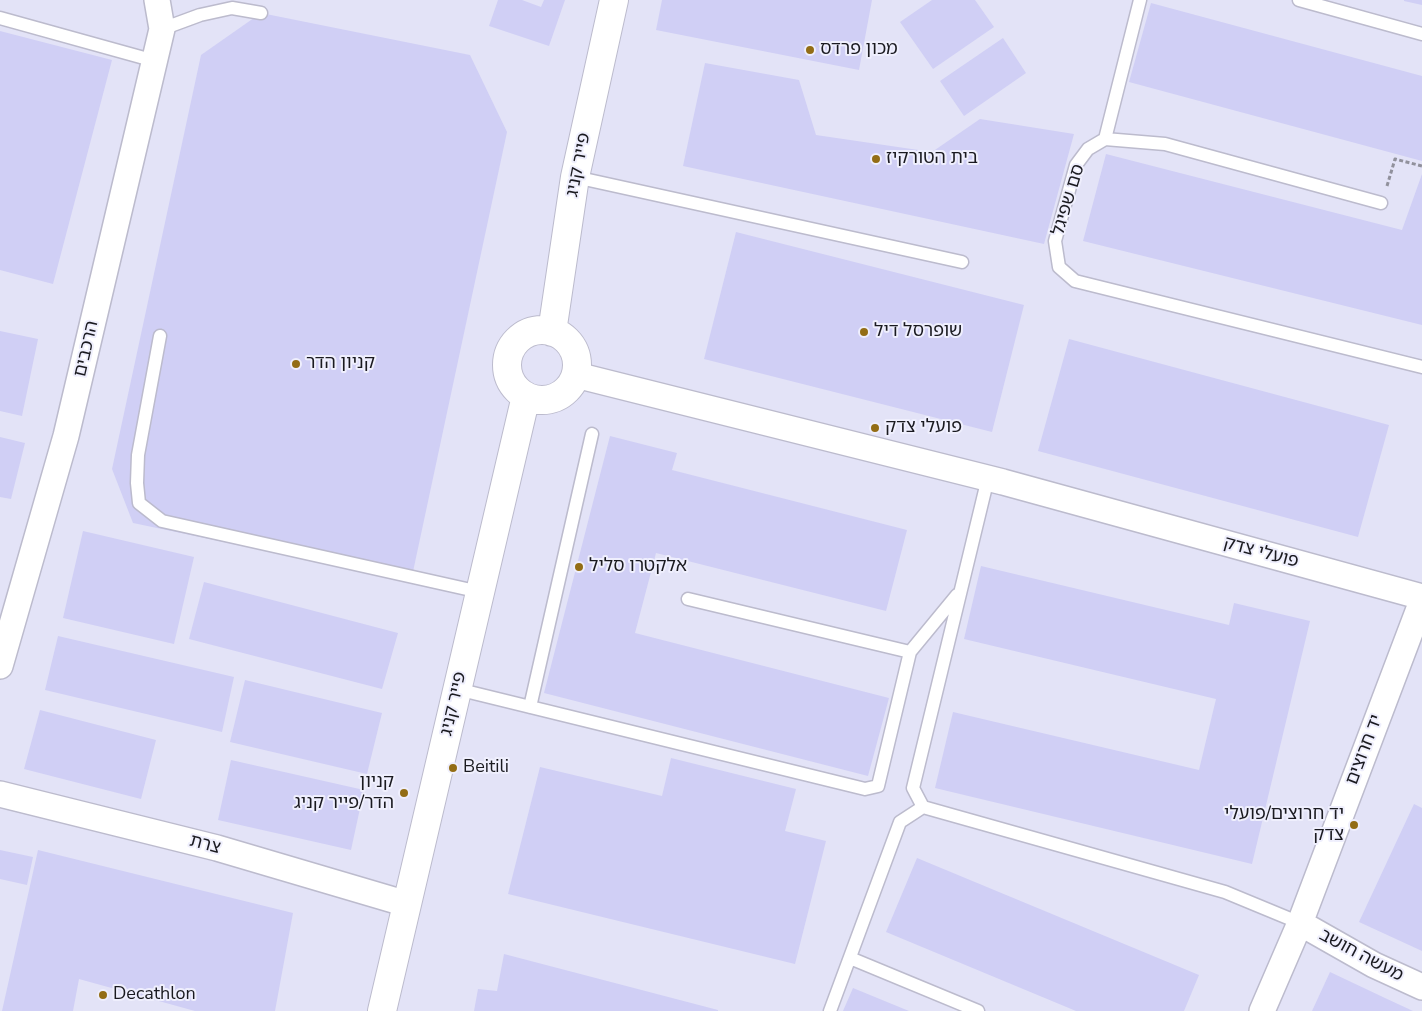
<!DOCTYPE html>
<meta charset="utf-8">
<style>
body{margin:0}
canvas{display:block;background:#efeffd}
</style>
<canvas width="1422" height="1011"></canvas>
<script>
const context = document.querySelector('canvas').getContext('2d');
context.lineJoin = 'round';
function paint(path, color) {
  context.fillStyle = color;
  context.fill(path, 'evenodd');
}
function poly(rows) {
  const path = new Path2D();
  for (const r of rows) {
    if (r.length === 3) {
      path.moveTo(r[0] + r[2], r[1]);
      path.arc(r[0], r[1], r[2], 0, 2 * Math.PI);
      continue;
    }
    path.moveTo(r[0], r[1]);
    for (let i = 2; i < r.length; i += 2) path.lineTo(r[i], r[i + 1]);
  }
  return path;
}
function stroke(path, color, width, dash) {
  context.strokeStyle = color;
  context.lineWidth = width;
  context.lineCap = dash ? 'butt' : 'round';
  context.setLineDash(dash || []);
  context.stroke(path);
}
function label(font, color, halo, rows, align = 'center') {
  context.font = font + ' "Nunito Sans","Noto Sans Hebrew",sans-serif';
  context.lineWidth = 4;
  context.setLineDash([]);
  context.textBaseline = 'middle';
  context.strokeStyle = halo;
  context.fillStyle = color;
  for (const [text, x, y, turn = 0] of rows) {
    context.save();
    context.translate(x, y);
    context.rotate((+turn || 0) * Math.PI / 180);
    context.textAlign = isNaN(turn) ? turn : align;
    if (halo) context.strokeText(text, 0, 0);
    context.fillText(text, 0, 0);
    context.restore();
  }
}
paint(poly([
 [0,0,1422,0,1422,1011,0,1011]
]), '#e3e3f7');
paint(poly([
 [498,0,522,0,541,7,544,0,565,0,549,46,489,26],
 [662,0,872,0,859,70,656,30],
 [932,0,975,0,994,27,933,69,900,22],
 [1422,0,1422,5,1404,1,1404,0],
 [1151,3,1422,76,1422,161,1129,82],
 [261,13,470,55,507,132,411,581,133,523,112,469,201,55],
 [0,31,112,60,53,284,0,270],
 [1003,38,1026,73,964,116,940,81],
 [705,63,799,80,816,135,932,152,980,119,1074,134,1044,244,683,166],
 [1106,154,1402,230,1422,174,1422,325,1083,241],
 [736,232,1024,305,992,432,704,359],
 [0,331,38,339,22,416,0,411],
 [1069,339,1389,425,1358,537,1038,451],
 [610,436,677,453,672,470,907,530,886,611,656,553,635,633,889,698,868,776,544,693],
 [0,437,25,443,11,499,0,497],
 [83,531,194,557,174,644,63,618],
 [981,566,1229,625,1234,603,1310,621,1252,864,935,788,953,712,1199,770,1216,699,964,639],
 [204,582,398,633,382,689,189,639],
 [58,636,234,677,222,732,45,690],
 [245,680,382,713,367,774,230,742],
 [40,710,156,740,141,799,24,769],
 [671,758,796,789,785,831,826,841,795,964,508,894,540,767,662,796],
 [231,760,364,790,351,850,218,820],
 [1414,804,1422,808,1422,951,1359,922],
 [0,850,33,857,27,885,0,879],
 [38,850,293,913,275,1011,195,1011,79,979,73,1011,2,1011],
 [917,858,1199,975,1184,1011,1076,1011,886,932],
 [504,954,718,1010,718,1011,474,1011,478,989,497,991],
 [1330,972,1385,998,1413,1011,1312,1011],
 [853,988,909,1011,843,1011]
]), '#d0cff5');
const service = poly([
 [1299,0,1422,34],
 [0,18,155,61],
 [162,29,200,15,232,8,261,13],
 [1105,139,1140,0],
 [575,177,962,262],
 [1381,203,1165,144,1105,139,1088,149,1076,165,1055,241,1059,267,1075,281,1422,367],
 [160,336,138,455,137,483,139,503,162,521,480,592],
 [988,478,913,788,923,807,1225,892,1300,923],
 [688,599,910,652],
 [457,689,865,789,878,786,910,652,957,595],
 [530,707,592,434],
 [850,958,978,1011],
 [830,1011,900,822,923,807]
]);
const minor = poly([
 [576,375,1003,482,1422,597],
 [0,666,66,436,162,29,157,0],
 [0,794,217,848,407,904],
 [1300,923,1374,965,1422,987],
 [1262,1011,1300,923,1422,601]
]);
const tertiary = poly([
 [542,365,35],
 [552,332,575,177,614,0],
 [382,1011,526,396]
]);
stroke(service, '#bcbbcd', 15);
stroke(minor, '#bcbbcd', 28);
stroke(tertiary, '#bcbbcd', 30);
stroke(poly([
 [1387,186,1395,159,1422,166]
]), '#91919c', 3, [4, 2.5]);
stroke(service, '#fff', 12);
stroke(minor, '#fff', 25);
stroke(tertiary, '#fff', 28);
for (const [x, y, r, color] of [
 [810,50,5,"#936d15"],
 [876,159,5,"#936d15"],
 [864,332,5,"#936d15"],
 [296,364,5,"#936d15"],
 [875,428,5,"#936d15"],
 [579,567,5,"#936d15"],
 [453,768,5,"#936d15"],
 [404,793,5,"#936d15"],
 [1354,825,5,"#936d15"],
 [103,995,5,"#936d15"]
]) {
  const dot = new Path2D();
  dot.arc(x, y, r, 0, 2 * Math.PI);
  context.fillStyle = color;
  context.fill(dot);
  stroke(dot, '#efeffd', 2);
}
label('18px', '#1a1a20', '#efeffd', [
 ["מכון פרדס",820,50],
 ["בית הטורקיז",886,159],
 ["שופרסל דיל",874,332],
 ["קניון הדר",306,364],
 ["פועלי צדק",885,428],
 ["אלקטרו סליל",589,567],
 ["Beitili",463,768],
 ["קניון",394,783,"right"],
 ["הדר/פייר קניג",394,804,"right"],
 ["יד חרוצים/פועלי",1344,815,"right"],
 ["צדק",1344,836,"right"],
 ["Decathlon",113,995]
], 'left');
label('18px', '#1a1a20', '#efeffd', [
 ["פייר קניג",579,165,-79],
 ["סם שפיגל",1069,200,-73],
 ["הרכבים",87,349,-77],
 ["פועלי צדק",1261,553,15],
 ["פייר קניג",454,704,-77],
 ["יד חרוצים",1365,750,-69],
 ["צרת",205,845,15],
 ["מעשה חושב",1361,956,28]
]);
</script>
